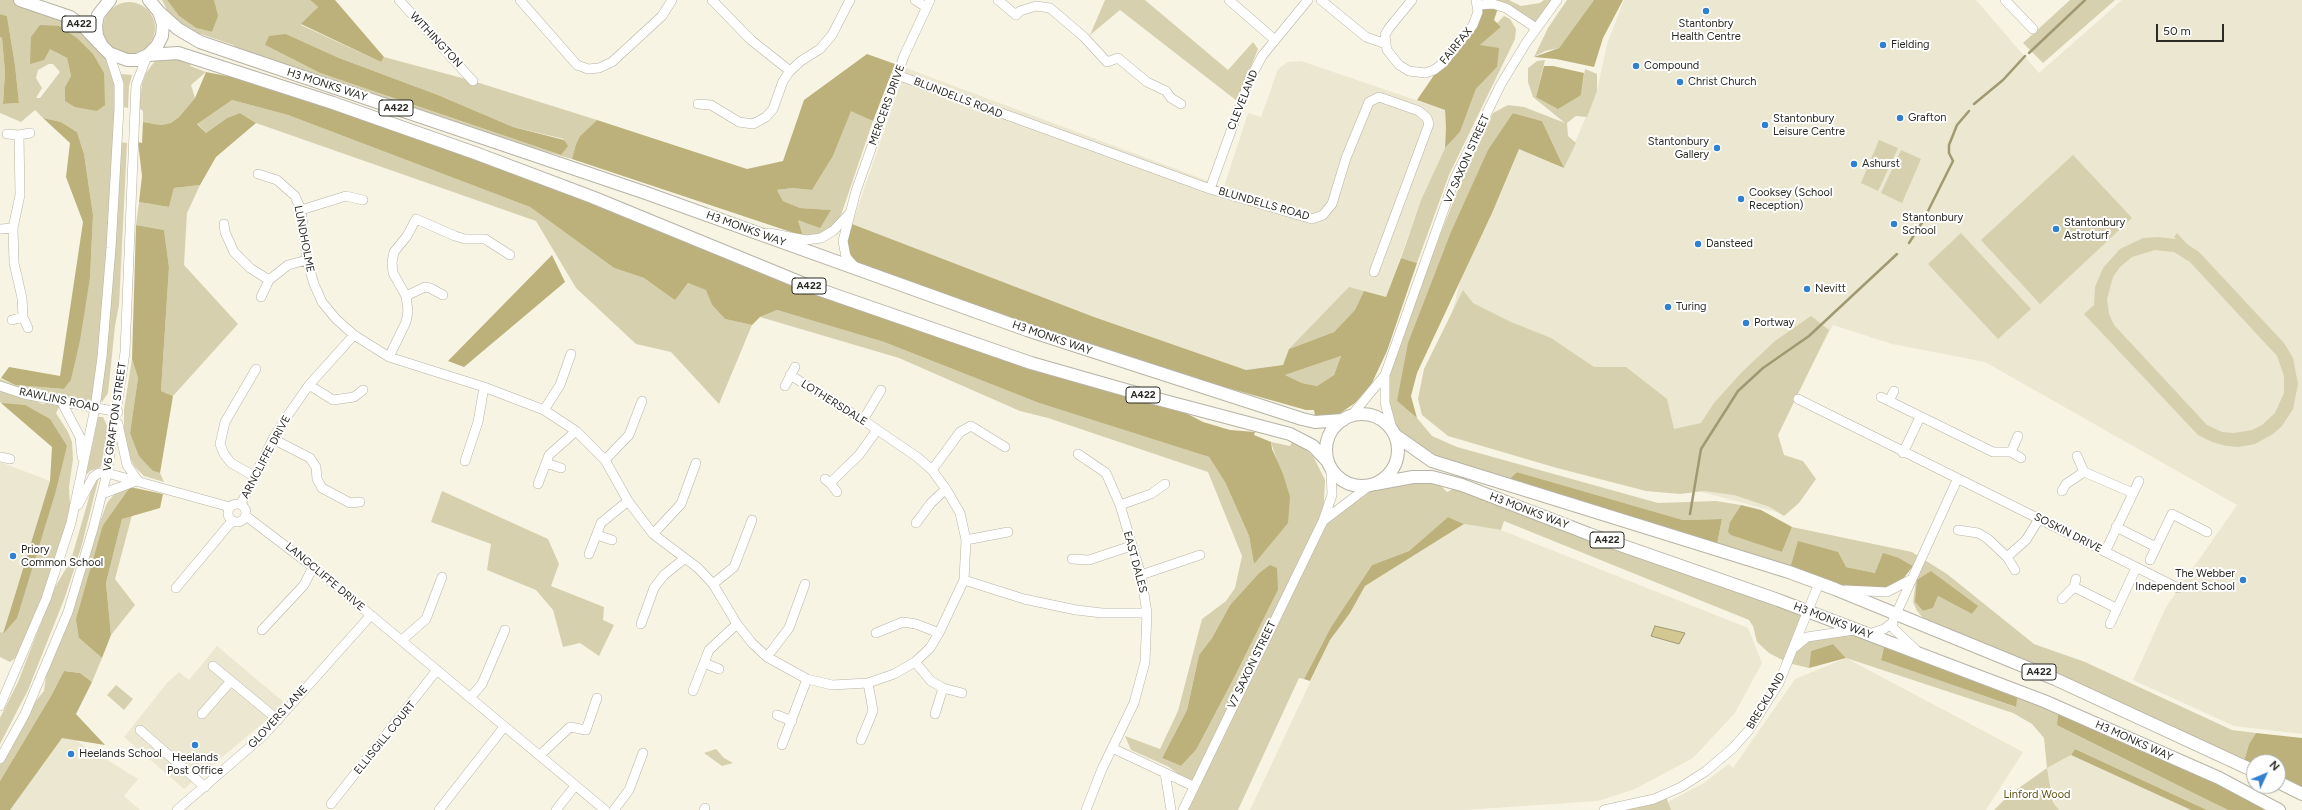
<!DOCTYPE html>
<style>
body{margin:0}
#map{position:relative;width:2302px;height:810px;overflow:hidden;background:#f7f4e4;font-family:Figtree,sans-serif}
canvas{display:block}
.north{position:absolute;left:2246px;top:754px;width:40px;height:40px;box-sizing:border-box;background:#fff;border:1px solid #aaaaa7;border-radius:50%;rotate:46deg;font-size:11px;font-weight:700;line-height:16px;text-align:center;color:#2b2a24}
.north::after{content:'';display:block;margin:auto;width:14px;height:18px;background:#317fcf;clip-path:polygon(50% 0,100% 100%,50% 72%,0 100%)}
.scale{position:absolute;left:2156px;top:24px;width:68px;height:18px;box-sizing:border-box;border:2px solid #2b2a24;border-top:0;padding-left:5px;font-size:12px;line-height:14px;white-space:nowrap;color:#2b2a24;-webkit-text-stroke:3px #fff;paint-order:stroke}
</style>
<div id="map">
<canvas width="2302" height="810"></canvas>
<div class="north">N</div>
<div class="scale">50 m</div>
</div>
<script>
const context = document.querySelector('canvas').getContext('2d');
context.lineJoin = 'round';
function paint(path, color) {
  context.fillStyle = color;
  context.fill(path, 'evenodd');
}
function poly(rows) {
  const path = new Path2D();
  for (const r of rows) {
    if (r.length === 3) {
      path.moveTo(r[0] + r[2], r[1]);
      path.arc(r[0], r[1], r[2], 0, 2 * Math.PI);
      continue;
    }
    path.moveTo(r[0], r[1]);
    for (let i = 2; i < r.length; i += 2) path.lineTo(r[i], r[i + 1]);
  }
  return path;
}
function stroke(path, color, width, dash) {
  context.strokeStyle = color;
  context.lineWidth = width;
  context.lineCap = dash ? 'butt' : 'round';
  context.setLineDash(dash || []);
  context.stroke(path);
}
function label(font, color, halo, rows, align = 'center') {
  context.font = font + ' Figtree,sans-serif';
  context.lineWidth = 4;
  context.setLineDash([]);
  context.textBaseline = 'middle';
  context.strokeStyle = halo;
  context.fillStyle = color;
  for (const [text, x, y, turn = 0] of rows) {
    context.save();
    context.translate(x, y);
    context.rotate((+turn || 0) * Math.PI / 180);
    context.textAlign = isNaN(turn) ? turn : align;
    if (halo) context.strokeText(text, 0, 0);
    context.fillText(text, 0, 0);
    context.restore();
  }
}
paint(poly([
 [1624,0,1976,0,2039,73,2122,0,2302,0,2302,734,2234,726,2133,680,2166,607,2237,505,1985,362,1892,344,1833,325,1771,444,1780,513,1426,418,1460,281,1519,148,1564,168,1597,91,1607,44],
 [1301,61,1445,110,1446,127,1445,148,1421,200,1386,298,1289,349,1283,365,1246,370,1094,317,852,224,906,68,1224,187,1248,113,1261,117,1278,69,1288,62],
 [0,462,50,481,3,634,0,632],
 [1464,524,1501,530,1748,628,1762,663,1735,713,1693,758,1635,789,1598,801,1464,810,1250,810,1330,640,1350,613,1365,586],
 [217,646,286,704,184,789,124,737,167,683,179,672,189,680],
 [1846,658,2023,752,1986,810,1671,810,1668,802,1702,784,1729,764,1733,768,1795,679],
 [59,730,138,779,124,796,140,810,7,810],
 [2071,755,2191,810,2059,810,2054,802,2047,768]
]), '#ece7d0');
paint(poly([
 [0,0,32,0,70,17,114,64,117,143,95,408,62,401,56,413,68,432,72,442,73,459,69,487,71,523,26,650,10,662,0,657,0,632,3,633,67,446,0,402,0,379,15,385,64,389,71,380,90,278,93,215,84,154,77,132,61,122,43,118,35,110,21,122,0,113,0,37,2,38,5,72,3,104,19,103,15,65,7,16,0,14],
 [50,49,104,73,65,87,71,76,67,58],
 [49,64,53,64,60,72,40,98,36,98,42,88,36,78,38,70],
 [16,391,60,401,42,404],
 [162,0,167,0,179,16,196,28,212,32,217,16,214,0,310,0,318,7,301,25,381,62,384,57,473,81,597,120,580,136,576,144,572,159,424,118,258,62,233,45,201,34,198,36,182,26,168,12],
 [286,34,339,58,438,95,513,127,564,139,561,155,320,73,265,45],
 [1105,0,1145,0,1228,70,1253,42,1258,49,1237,101,1120,10,1090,35],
 [1476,0,1509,0,1521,6,1540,3,1544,0,1557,0,1536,28,1506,8],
 [1567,0,1594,0,1559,48,1545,51,1534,57,1548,28],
 [2070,0,2115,0,2043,63,2023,43],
 [129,28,26],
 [1504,16,1510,19,1516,29,1515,39,1449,175,1417,263,1401,258,1421,200,1445,148,1460,132,1476,89,1497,67,1480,45,1501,27,1497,23],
 [176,59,191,64,190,66,206,72,191,85,195,98,179,117,171,123,161,125,143,122,143,111,139,108,142,84,146,73,155,61],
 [1545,60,1536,97,1581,95,1585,69,1597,74,1597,91,1587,117,1576,116,1567,123,1568,136,1576,143,1564,168,1542,121,1513,113,1397,401,1417,418,1432,436,1457,447,1658,503,1716,501,1741,505,1730,522,1770,547,1782,552,1792,527,1912,552,1947,574,2034,644,2085,662,2232,730,2256,733,2249,744,2243,765,1925,620,1917,611,1913,602,1916,580,1913,566,1899,558,1875,573,1846,567,1789,572,1716,549,1722,519,1683,520,1517,472,1505,483,1432,461,1393,432,1385,375,1461,182,1493,113,1508,105,1524,107,1565,123,1533,97,1528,82,1528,68,1537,61],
 [1931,571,1977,606,1972,614,1938,596,1933,608,1923,611,1915,602],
 [121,74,132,75,129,86,128,108,123,107],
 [232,100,288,115,530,207,614,268,644,278,675,299,688,283,707,290,712,305,725,319,752,325,719,404,671,352,636,344,576,288,536,221,256,123,240,113,227,118,206,133,197,123],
 [851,110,873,121,841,215,835,225,826,231,814,236,803,236,798,220,830,210,800,208,783,201,777,190,792,188,812,190,833,156],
 [1879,140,1898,148,1878,191,1861,183],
 [121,142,127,143,119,305,115,326,108,393,102,402,100,400,108,334],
 [1901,150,1921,159,1902,203,1881,193],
 [2073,155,2132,218,2040,304,1981,240],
 [200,185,187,213,184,265,238,324,173,396,161,391,169,267,164,230,136,225,139,202,169,207,174,188],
 [1961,233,2031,309,1998,339,1928,264],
 [2177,233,2187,244,2199,252,2284,343,2293,358,2298,384,2293,409,2282,426,2273,434,2255,444,2239,447,2226,446,2212,442,2198,435,2084,314,2094,305,2095,287,2103,268,2120,249,2143,238,2158,237,2176,239,2174,237],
 [2155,250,2174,252,2190,262,2277,356,2284,376,2284,393,2275,413,2262,425,2252,430,2234,433,2222,432,2207,425,2114,325,2109,314,2107,299,2113,277,2120,267,2132,257],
 [1349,287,1364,291,1355,310,1334,332,1289,349],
 [1463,290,1473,303,1511,322,1551,338,1594,367,1626,367,1667,399,1674,429,1701,423,1714,403,1742,372,1775,341,1811,316,1829,330,1778,435,1784,455,1803,461,1816,479,1799,503,1784,516,1770,507,1734,495,1704,491,1680,494,1646,491,1557,468,1448,436,1422,415,1418,399,1424,369],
 [777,310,884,342,1039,403,1209,457,1225,482,1249,536,1254,564,1277,461,1271,442,1290,446,1292,442,1298,443,1313,456,1325,480,1323,521,1369,486,1432,477,1447,492,1462,485,1808,612,1801,632,1807,637,1856,630,1885,642,1881,659,2015,707,2018,691,2044,701,2184,787,2228,810,2207,810,2075,749,2071,755,2047,768,2053,802,2059,810,1994,810,2009,795,2047,768,2044,738,2032,724,2013,713,1846,658,1833,644,1811,651,1809,668,1788,663,1769,653,1757,642,1753,626,1749,620,1504,521,1501,530,1464,524,1448,517,1409,551,1372,565,1331,627,1304,679,1299,678,1238,810,1187,810,1193,786,1169,767,1131,750,1125,736,1160,749,1178,711,1202,619,1226,601,1235,588,1242,556,1208,472,1048,418,1020,411,899,358,760,317],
 [1270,566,1278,590,1235,676,1196,750,1181,766,1162,758,1187,710,1199,655,1212,638,1230,605,1259,573],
 [1341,356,1334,375,1317,386,1302,383,1285,375],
 [132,359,138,378,130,433,153,471,160,473,164,482,144,476,134,466,126,450,124,436,124,409],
 [98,417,103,417,108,428,101,467,90,471,86,475],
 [99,477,81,548,65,597,28,690,0,744,0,718,18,682,54,589,71,560,92,487],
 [130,487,103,525,79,638,102,658,92,682,80,673,64,671,51,696,0,781,0,759,25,714,44,691,48,662,107,503,115,493],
 [442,491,548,539,559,564,551,586,604,607,603,620,614,625,599,656,580,643,563,647,553,610,536,590,487,570,491,544,431,522],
 [132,515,115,579,135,605,111,635,106,583,122,519],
 [116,685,133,699,124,710,107,695],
 [716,749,724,758,733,763,722,766,704,753],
 [1665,794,1671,810,1604,810]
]), '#d7d0ae');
paint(poly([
 [167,0,214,0,218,16,212,32,196,28,179,16],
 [310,0,335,0,384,57,381,62,301,24,318,7],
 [1594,0,1623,0,1603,38,1594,67,1556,59,1534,57,1559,48],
 [1478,5,1499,5,1494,20,1501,27,1480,45,1499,48,1497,67,1476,89,1460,132,1445,148,1446,127,1445,110,1417,100,1441,65,1473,25],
 [0,14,7,16,15,65,19,103,3,104,5,72,2,38,0,37],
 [40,25,59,26,77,38,93,54,104,73,105,105,97,111,75,107,65,101,65,87,71,76,67,58,50,49,44,60,30,64,31,37],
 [286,34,339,58,438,95,513,127,564,140,568,146,561,155,320,73,265,45,269,36],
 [867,54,895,64,873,121,851,111,833,156,812,190,792,188,777,190,783,201,800,208,831,210,820,228,798,220,803,236,572,159,576,144,580,136,597,120,747,169,783,161,804,100],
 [1544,66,1553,66,1584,73,1581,95,1558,109,1536,97],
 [206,72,283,87,333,103,809,286,1161,400,1203,422,1230,430,1255,432,1254,435,1271,442,1272,449,1283,474,1290,497,1288,523,1254,564,1249,536,1225,482,1209,457,1039,403,884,342,777,310,760,317,752,325,725,319,712,305,706,290,688,283,675,300,644,278,614,268,530,207,288,115,232,100,197,124,206,133,227,118,240,113,256,123,216,157,200,185,174,188,169,207,139,202,142,176,138,142,142,143,143,122,161,125,171,123,179,117,195,98],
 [1513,113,1542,121,1564,168,1519,149,1492,213,1417,373,1411,396,1417,418,1397,401,1408,343,1451,232,1488,150],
 [43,118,61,122,77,132,84,154,93,215,90,278,80,340,71,380,64,389,15,385,1,378,9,367,60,376,83,222,66,177,70,143],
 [852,224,1094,317,1246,370,1283,365,1289,349,1334,332,1355,310,1364,291,1386,297,1401,258,1417,263,1387,351,1371,385,1355,403,1339,414,1315,416,1314,410,1306,410,1228,388,1205,385,1027,330,866,268,854,261,846,245],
 [1341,356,1334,375,1317,386,1302,383,1285,375],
 [136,225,164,230,169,267,161,391,173,396,160,473,153,471,139,456,130,433,138,378,132,359],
 [552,255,565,282,464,367,448,361],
 [1,403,25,405,50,419,67,446,55,494,17,618,3,634,50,481,52,447],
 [1517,472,1683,520,1722,519,1716,549,1505,483],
 [130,487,163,494,160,508,122,519,106,583,111,635,102,658,79,638,76,619,103,525],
 [1741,505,1761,510,1792,527,1782,552,1731,535,1728,532,1730,522],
 [1448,517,1464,524,1365,586,1350,613,1330,640,1310,681,1304,679,1331,627,1372,565,1409,551],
 [1798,541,1838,552,1846,567,1875,573,1883,553,1899,558,1913,566,1896,588,1865,592,1789,572],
 [1270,565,1277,568,1278,590,1235,676,1196,750,1181,766,1162,758,1187,710,1199,655,1212,638,1230,605,1259,573],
 [1931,571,1978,606,1972,614,1938,596,1933,608,1923,611,1915,602,1917,580],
 [1885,642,2018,691,2016,707,1881,660],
 [1833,644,1846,658,1809,668,1811,651],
 [64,671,80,673,92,682,76,714,105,745,62,738,10,810,0,810,0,781,51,696],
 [2059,708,2279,810,2228,810,2057,725],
 [2256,733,2302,738,2302,794,2278,782,2278,762,2254,762,2254,771,2243,765,2249,744],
 [2075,749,2207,810,2191,810,2071,755]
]), '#bcb07b');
const water = poly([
 [1655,626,1685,633,1679,644,1651,636,1655,626]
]);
paint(water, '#d3c892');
stroke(water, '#a19971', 1);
stroke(poly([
 [2029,53,2085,0],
 [1974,104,2003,80,2025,56],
 [1909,243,1923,221,1953,161,1949,153,1949,145,1957,125,1969,111],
 [1690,514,1701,449,1738,391,1763,368,1809,336,1897,254]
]), '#a19971', 2.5);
const minor = poly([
 [399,0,473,81],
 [520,0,577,65,588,69,599,68,612,62,662,16,672,0],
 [712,0,751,40,790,71],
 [915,0,926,7],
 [998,0,1016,15,1020,11,1036,6,1050,8,1084,37,1107,62,1118,58,1147,82,1166,91,1171,98,1181,104],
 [1229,0,1275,40],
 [1321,0,1366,37,1386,44],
 [1412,0,1389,28,1385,35,1386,44,1387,50,1399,65,1409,71,1425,73,1434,70,1443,63,1473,25,1478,12,1476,0],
 [2005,0,2033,29],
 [1478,5,1493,4,1506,8,1536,28],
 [897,75,1210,189,1312,219,1323,215,1332,204,1346,158,1369,102,1379,97,1419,111,1427,118,1429,124,1374,272],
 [698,104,711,105,739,122,753,124,766,117,773,109,783,81,790,71,801,61,820,49,832,35,850,0],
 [7,134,19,135,20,195,13,228,14,263,22,298,23,317,28,328],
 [19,135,30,133],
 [258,174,277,180,295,196,301,210,307,260,314,284,322,302,336,319,354,335],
 [1210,189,1249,81,1262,56,1308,0],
 [301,210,346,196,363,200],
 [224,224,225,232,234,252,250,268,269,280,288,265,307,260],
 [0,229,13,228],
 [769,233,806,240,821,238,833,231,850,213],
 [855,267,846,257,843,241,856,191,904,56,930,0],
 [406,296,425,287,430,288,443,295],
 [261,297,269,280],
 [12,320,23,317],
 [389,357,406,322,408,311,406,296,393,273,392,262,394,252,407,236,416,219,455,236,465,239,485,239,510,255],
 [790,375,863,420,917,457,932,470,946,489,960,513,966,540,964,580],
 [309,385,333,400,354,397,363,390],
 [0,386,24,394,118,412],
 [785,386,795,367],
 [1881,397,1993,452,2011,452,2021,458],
 [1798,399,2178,588],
 [61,401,80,437,82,457],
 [1889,401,1894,391],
 [544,410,560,385,571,354],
 [1351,416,1385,375],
 [863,420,881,390],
 [118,424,127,465,138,481],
 [1393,432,1385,403,1385,375,1455,178,1501,84,1526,43,1557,0],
 [273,439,310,458,316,467,317,479,322,488,350,503,360,502],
 [2011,452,2018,436],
 [1903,453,1920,417],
 [1078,454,1106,473,1120,505,1141,575,1147,613,1145,662,1134,703,1102,769,1086,810],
 [0,457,10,459],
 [605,460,629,435,642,401],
 [465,461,478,422,484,387],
 [546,463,561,468],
 [932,470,960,432,971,426,1005,447],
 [2084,472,2133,493],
 [254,476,231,463,224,454,220,444,225,422,256,369],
 [825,479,830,483,859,455,877,430],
 [830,483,837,492],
 [538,484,549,455,576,431],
 [2062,491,2066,484,2084,472,2077,456],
 [102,494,136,481],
 [237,513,9],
 [241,504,273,439,288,415,309,385,354,335,389,357,484,387,544,410,576,431,605,460,628,501,653,534,698,568,713,584,737,624,752,643,767,657,807,679,832,685,868,683,894,674,915,662,930,648,939,633,964,580,1024,599,1076,610,1102,613,1147,613],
 [78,505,93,477,99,473,107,473,230,507],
 [1120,505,1151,494,1165,484],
 [246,516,313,567,605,810],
 [1323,521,1369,486],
 [916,523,931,503,946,489],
 [2116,527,2156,547],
 [1958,530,1978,533,1988,539,2007,557,2015,570],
 [653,534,681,504,696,463],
 [597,535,612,540],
 [966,540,1008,532],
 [2105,552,2139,481],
 [589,554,601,523,628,501],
 [2007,557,2026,540,2039,519],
 [1072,559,1089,560,1131,546],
 [2150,560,2172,514,2207,532],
 [1141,575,1200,555],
 [713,584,734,567,752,520],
 [2074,587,2116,608],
 [176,588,232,521],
 [1845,590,1887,592,1910,580],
 [2062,599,2074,587,2076,579],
 [1892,623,1894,629,1916,650],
 [641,624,654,588,664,575,684,559],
 [2110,624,2136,568],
 [262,630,304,585,313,567],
 [876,633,903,622,916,624,939,633],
 [1869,634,1884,629,1892,623,1957,480],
 [402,640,426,619,442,577],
 [1795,647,1807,637,1854,630],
 [767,657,789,628,805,584],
 [915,662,931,681,943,688,962,693],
 [704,663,719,669],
 [213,666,278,720],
 [693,691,709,650,737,624],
 [470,698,482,684,505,630],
 [0,706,46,599,71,523,95,408,102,357,111,248,119,108,119,84,109,53],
 [202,714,231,681],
 [935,714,943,688],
 [777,715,792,721],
 [140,730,205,787],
 [861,740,873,711,868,683],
 [782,745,807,679],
 [1112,748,1193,786],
 [540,755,570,727,586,730,597,698],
 [0,759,25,714,68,612,93,529,107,473,125,352,136,85,147,56],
 [1165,773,1171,810],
 [331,804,437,670],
 [177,810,264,735,371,615],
 [439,810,504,727],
 [556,810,575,786],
 [614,810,629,790,643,753],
 [704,810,705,808],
 [1183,810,1323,521,1332,495,1331,469],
 [1604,810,1654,799,1681,787,1706,771,1733,748,1749,730,1779,683,1819,583]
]);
const major = poly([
 [20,0,70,17,84,27,99,43],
 [110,0,98,15,96,25,97,36,102,46,109,53,127,60,137,60,148,55,157,46,162,36,163,24,159,12,149,0],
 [159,12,178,29,200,42,646,193,1027,330,1302,419,1315,422,1343,420],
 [148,55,178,53,333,103,475,153,592,197,809,286,1031,363,1161,400,1290,434,1313,446,1328,462],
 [1362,450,36],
 [1395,435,1432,461,1789,572,1835,589,2055,679,2254,771],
 [1375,484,1413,477,1432,477,1462,485,1589,534,1778,600,2044,701,2219,778,2279,810],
 [2278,782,2302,794]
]);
stroke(minor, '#b7b3a4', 10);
stroke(major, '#b7b3a4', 14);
stroke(minor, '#fff', 9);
stroke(major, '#fff', 12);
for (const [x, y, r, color] of [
 [1706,11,4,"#317fcf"],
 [1883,45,4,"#317fcf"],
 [1636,66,4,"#317fcf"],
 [1680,82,4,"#317fcf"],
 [1900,118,4,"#317fcf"],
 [1765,125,4,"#317fcf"],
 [1717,148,4,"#317fcf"],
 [1854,164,4,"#317fcf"],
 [1741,199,4,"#317fcf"],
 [1894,224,4,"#317fcf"],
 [2056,229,4,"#317fcf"],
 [1698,244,4,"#317fcf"],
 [1807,289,4,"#317fcf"],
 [1668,307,4,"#317fcf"],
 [1746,323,4,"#317fcf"],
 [13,556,4,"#317fcf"],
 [2243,580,4,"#317fcf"],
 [195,745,4,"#317fcf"],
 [71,754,4,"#317fcf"]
]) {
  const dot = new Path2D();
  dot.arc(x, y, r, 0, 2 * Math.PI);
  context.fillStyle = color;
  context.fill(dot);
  stroke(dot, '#fff', 1.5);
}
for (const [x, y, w] of [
 [79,24,34],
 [396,108,34],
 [809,286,34],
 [1143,395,34],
 [1607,540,34],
 [2039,672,34]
]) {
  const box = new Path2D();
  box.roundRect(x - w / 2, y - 8, w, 16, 3);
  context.fillStyle = '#fff';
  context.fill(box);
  stroke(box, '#2b2a24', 1);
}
label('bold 10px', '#2b2a24', null, [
 ["A422",79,24],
 ["A422",396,108],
 ["A422",809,286],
 ["A422",1143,395],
 ["A422",1607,540],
 ["A422",2039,672]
]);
label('11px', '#2b2a24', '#fff', [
 ["Stantonbry",1706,24,"center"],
 ["Health Centre",1706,37,"center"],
 ["Fielding",1891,45],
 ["Compound",1644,66],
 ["Christ Church",1688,82],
 ["Grafton",1908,118],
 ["Stantonbury",1773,119],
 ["Leisure Centre",1773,132],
 ["Stantonbury",1709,142,"right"],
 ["Gallery",1709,155,"right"],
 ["Ashurst",1862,164],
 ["Cooksey (School",1749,193],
 ["Reception)",1749,206],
 ["Stantonbury",1902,218],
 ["School",1902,231],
 ["Stantonbury",2064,223],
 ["Astroturf",2064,236],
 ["Dansteed",1706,244],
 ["Nevitt",1815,289],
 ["Turing",1676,307],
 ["Portway",1754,323],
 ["Priory",21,550],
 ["Common School",21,563],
 ["The Webber",2235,574,"right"],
 ["Independent School",2235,587,"right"],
 ["Heelands School",79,754],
 ["Heelands",195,758,"center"],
 ["Post Office",195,771,"center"]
], 'left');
label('11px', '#2b2a24', '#fff', [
 ["WITHINGTON",436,40,47],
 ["FAIRFAX",1456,46,-51],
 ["H3 MONKS WAY",327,85,18],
 ["BLUNDELLS ROAD",958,98,21],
 ["CLEVELAND",1243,100,-68],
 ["MERCERS DRIVE",887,105,-70],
 ["V7 SAXON STREET",1467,159,-66],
 ["BLUNDELLS ROAD",1264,204,16],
 ["H3 MONKS WAY",746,229,20],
 ["LUNDHOLME",304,239,79],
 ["H3 MONKS WAY",1052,338,19],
 ["RAWLINS ROAD",59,400,12],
 ["LOTHERSDALE",834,403,32],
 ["V6 GRAFTON STREET",115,417,-82],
 ["ARNCLIFFE DRIVE",266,457,-62],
 ["H3 MONKS WAY",1529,511,21],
 ["SOSKIN DRIVE",2068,533,27],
 ["EAST DALES",1135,562,75],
 ["LANGCLIFFE DRIVE",325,577,40],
 ["H3 MONKS WAY",1833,621,21],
 ["V7 SAXON STREET",1252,665,-64],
 ["BRECKLAND",1766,701,-59],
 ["GLOVERS LANE",278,717,-47],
 ["ELLISGILL COURT",385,738,-51],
 ["H3 MONKS WAY",2134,741,24]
]);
label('11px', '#615516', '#fff', [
 ["Linford Wood",2037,795]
]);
</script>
